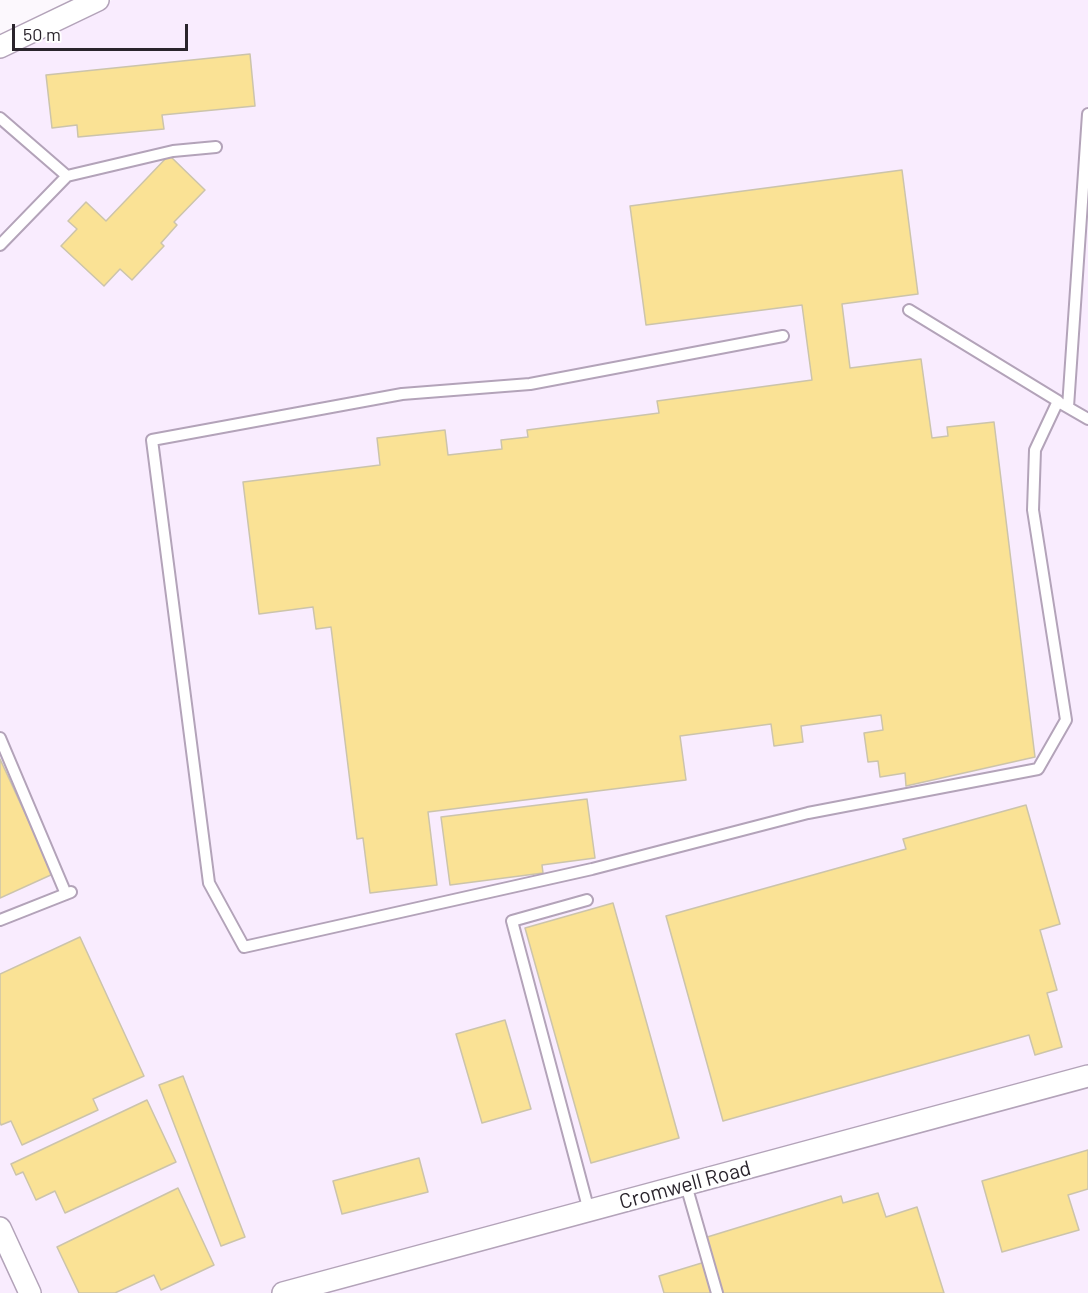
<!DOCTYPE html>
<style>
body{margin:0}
#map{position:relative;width:1088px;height:1293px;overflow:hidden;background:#fcf8fd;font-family:Barlow,sans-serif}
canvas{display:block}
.scale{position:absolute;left:12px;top:24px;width:176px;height:27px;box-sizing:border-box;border:3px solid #2a242c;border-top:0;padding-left:8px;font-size:18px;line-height:21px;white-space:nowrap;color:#2a242c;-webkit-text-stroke:4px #fff;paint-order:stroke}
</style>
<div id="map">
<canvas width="1088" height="1293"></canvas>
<div class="scale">50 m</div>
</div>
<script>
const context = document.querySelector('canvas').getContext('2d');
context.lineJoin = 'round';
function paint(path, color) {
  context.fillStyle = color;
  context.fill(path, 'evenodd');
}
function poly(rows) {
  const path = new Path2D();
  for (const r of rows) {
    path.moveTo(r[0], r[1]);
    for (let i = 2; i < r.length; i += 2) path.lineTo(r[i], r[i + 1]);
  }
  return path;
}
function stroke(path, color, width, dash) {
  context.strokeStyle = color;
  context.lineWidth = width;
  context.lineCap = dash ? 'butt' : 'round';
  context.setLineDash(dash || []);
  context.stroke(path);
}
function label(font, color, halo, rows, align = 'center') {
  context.font = font + ' Barlow,sans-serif';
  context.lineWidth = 6;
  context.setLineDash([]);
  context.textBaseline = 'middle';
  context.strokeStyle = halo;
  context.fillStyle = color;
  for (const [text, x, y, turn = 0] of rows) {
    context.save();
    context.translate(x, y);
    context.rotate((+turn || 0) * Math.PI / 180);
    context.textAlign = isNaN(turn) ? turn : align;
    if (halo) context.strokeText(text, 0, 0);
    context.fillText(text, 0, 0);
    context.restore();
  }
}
paint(poly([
 [112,0,1088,0,1088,1293,0,1293,0,55]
]), '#f9ecfe');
const building = poly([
 [250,54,255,106,162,115,164,129,78,137,77,125,52,128,46,75,250,54],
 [169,155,205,190,174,222,177,225,161,243,164,246,132,280,120,269,104,286,61,246,77,229,68,221,86,202,106,221,169,155],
 [902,170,918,294,842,304,850,368,921,359,932,438,948,436,947,427,994,422,1035,757,906,786,905,773,880,777,878,761,868,762,864,733,883,730,881,715,801,726,803,742,774,746,771,724,680,736,686,780,428,812,437,885,370,893,363,838,357,839,331,627,316,629,313,607,259,614,243,482,380,465,377,438,445,430,448,455,502,449,501,440,528,437,527,430,659,413,657,401,812,380,802,305,646,325,630,206,902,170],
 [0,759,53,874,0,898,0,759],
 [587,799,595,858,542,865,543,873,450,885,441,817,587,799],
 [1026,805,1060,924,1040,930,1057,990,1047,993,1062,1047,1035,1055,1029,1035,723,1121,666,916,906,849,903,839,1026,805],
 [613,903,679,1138,591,1163,525,928,613,903],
 [80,937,144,1076,93,1099,98,1110,22,1145,11,1121,1,1125,0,1122,0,974,80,937],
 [505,1020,531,1109,482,1123,456,1034,505,1020],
 [183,1076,245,1237,221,1246,159,1085,183,1076],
 [147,1100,176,1162,65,1213,55,1191,36,1200,23,1172,16,1175,11,1164,147,1100],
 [1088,1150,1088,1189,1068,1195,1079,1230,1002,1252,982,1181,1088,1150],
 [419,1158,428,1192,342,1214,333,1181,419,1158],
 [178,1188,214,1265,161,1290,154,1275,115,1293,79,1293,57,1247,178,1188],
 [878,1193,886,1217,917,1207,944,1293,721,1293,704,1238,841,1196,843,1203,878,1193],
 [705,1262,714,1293,664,1293,659,1276,705,1262]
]);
paint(building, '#fae295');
stroke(building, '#ccc4ab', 1.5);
const lane = poly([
 [0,118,67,176,0,245],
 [67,176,173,151,216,147],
 [783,336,530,384,402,394,152,440,209,883,244,947,592,869,808,813,1038,769,1066,720,1033,510,1035,450,1058,401,909,310],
 [1062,404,1088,419],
 [1068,407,1088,114],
 [0,738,66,894],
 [587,900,512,921,589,1211],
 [0,920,71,892],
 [686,1185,717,1293]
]);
const street = poly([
 [0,47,98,0],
 [0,1228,30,1293],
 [283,1293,1088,1076]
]);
stroke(lane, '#b3a3b9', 14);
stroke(street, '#b3a3b9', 24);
stroke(lane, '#fff', 10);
stroke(street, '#fff', 21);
label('21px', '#2a242c', '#fff', [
 ["Cromwell Road",685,1185,-15]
]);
</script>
